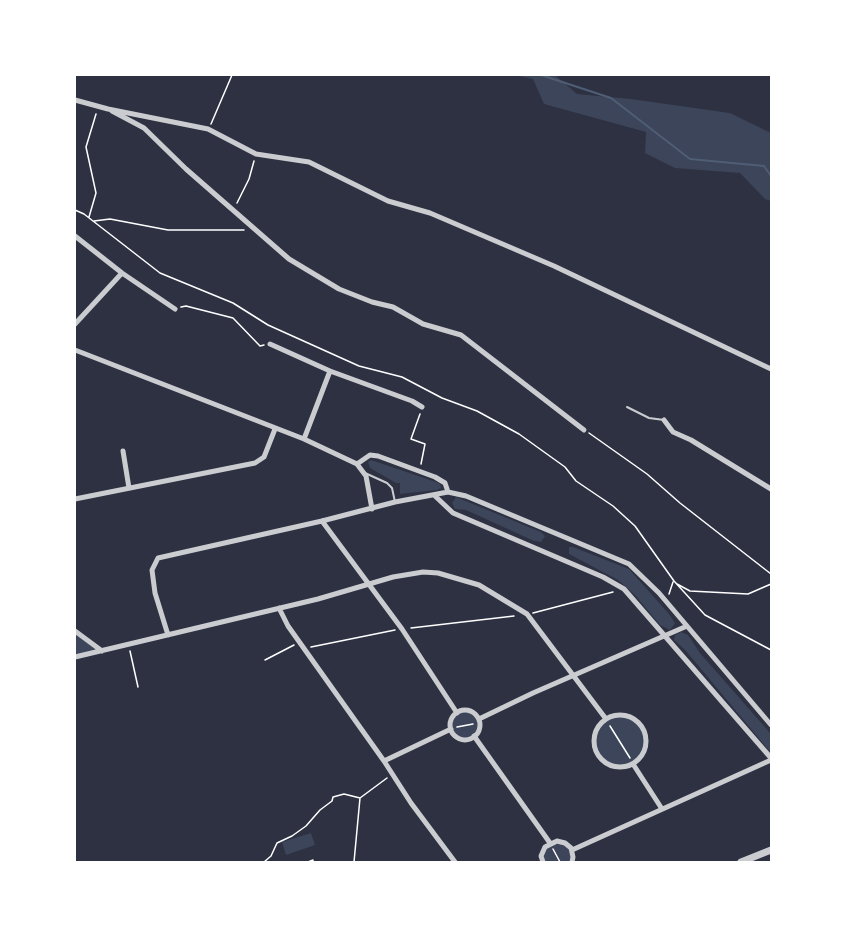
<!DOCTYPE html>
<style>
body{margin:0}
#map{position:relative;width:846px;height:937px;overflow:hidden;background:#2d3142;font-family:"Space Grotesk",sans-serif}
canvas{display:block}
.frame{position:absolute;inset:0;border:76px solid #fff;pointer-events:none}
</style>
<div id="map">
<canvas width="846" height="937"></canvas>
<div class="frame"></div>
</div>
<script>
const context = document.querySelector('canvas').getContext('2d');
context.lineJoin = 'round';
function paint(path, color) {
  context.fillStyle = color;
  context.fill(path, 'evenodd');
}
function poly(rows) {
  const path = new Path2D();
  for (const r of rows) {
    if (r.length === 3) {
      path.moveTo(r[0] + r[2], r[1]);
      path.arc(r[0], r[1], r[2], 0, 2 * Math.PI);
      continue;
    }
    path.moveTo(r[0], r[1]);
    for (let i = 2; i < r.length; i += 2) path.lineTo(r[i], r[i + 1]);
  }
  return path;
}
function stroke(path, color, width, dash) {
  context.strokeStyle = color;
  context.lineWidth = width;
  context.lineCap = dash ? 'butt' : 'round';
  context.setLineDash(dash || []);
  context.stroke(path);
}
paint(poly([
 [514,75,555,75,577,94,631,99,730,113,771,133,771,201,765,199,740,173,675,168,645,153,646,132,544,104,533,79],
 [371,460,436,482,440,484,441,488,437,490,400,494,400,483,396,483,370,468,368,462],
 [456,497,541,532,545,536,541,542,534,541,466,510,455,509,452,503],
 [569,547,573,547,629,569,669,614,675,623,674,625,670,630,660,625,635,595,618,580,569,554],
 [75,631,102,651,75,657],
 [681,632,688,635,700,653,771,734,771,753,686,651,674,640,675,635],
 [465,725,15],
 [620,741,26],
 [311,833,315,845,286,855,282,842],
 [552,841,568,845,572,862,543,862,542,851]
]), '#3c4559');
stroke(poly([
 [541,75,611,98,690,159,764,166,771,176]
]), '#4f5d75', 2);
stroke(poly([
 [211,124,232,75],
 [237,203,249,179,254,161],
 [75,210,84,214,160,273,233,303,268,325,359,366,402,377,442,398,477,411,519,434,565,467,576,481,613,506,635,526,674,581,705,615,771,650],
 [89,217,96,193,86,147,96,114],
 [94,221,110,219,168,230,244,230],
 [181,307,186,306,233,318,260,346,264,345],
 [420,414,411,439,425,444,421,464],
 [589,433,647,474,680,503,771,574],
 [677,584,690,591,748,594,771,584],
 [669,594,673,582],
 [533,613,613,592],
 [411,628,514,616],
 [311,647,395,630],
 [130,651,138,687],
 [265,660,294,645],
 [610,726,630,758],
 [457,727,473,724],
 [553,849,560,862],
 [264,862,271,856,277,843,292,836,306,826,320,810,332,801,333,797,344,794,360,798],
 [308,862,313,860,313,862],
 [354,862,360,798,387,778]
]), '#fff', 1.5);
stroke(poly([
 [627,407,649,418,664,420],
 [365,473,387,483,392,488,395,502]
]), '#caccd0', 2);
stroke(poly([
 [75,100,108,109,208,129,256,154,309,162,388,201,430,213,554,266,771,369],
 [112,111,144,128,186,169,289,259,339,289,372,302,393,307,423,324,461,335,584,430],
 [75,236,122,273,175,309],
 [75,324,122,273],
 [270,344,330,371],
 [75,350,304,439,357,464,366,476,372,509],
 [664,420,673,432,691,440,771,489],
 [304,439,330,371,412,401,422,407],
 [123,451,129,488],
 [357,464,370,455,378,456,435,477,445,483,448,492],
 [434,495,453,513,603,577,624,589,771,758],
 [75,499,255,463,264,457,275,429],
 [322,521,402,629,457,713],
 [279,608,288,626,384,761,411,803,455,862],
 [75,631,102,651],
 [168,635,155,593,152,570,158,558,322,521,395,502,448,492,466,496,629,564,659,593,771,725],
 [75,657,318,599,393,577,423,572,438,573,479,585,527,614,606,719],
 [465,725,15],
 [620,741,26],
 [479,719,533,693,687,626],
 [474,736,550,843],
 [384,761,451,729],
 [633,764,662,809],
 [572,850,771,760],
 [543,862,541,856,545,847,557,841,565,843,571,848,573,857,572,862]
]), '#caccd0', 5);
stroke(poly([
 [741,862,771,850]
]), '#caccd0', 7);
</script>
